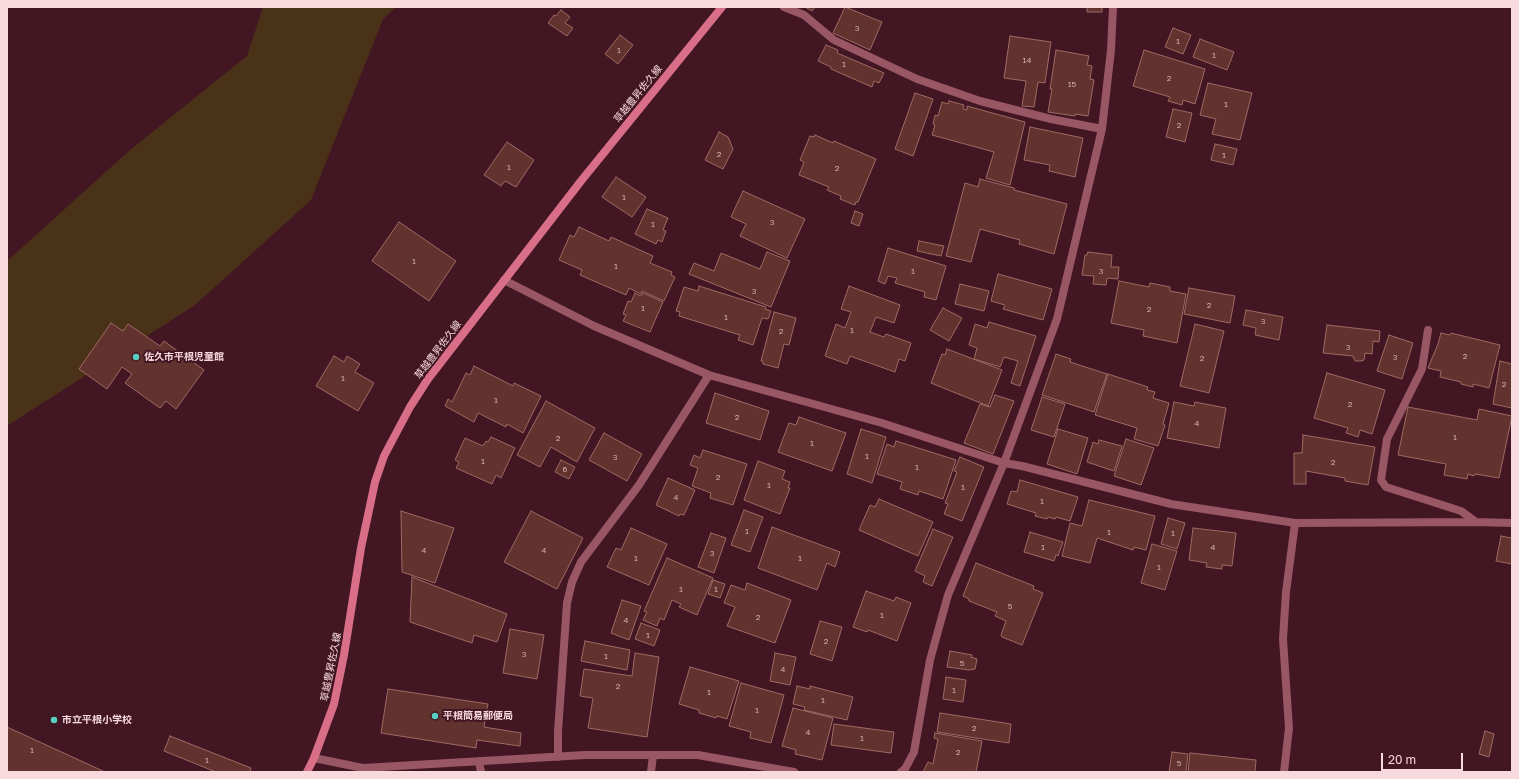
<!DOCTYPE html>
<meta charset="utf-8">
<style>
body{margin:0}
#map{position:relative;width:1519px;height:779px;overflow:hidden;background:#421622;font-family:"Golos Text",sans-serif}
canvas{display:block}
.frame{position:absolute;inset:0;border:8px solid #f8d9de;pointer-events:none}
.scale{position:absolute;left:1381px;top:753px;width:82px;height:18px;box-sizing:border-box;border:2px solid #f8d9de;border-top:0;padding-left:5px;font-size:12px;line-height:14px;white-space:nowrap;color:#f8d9de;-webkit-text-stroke:3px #421622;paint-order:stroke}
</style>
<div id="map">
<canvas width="1519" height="779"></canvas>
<div class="frame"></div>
<div class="scale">20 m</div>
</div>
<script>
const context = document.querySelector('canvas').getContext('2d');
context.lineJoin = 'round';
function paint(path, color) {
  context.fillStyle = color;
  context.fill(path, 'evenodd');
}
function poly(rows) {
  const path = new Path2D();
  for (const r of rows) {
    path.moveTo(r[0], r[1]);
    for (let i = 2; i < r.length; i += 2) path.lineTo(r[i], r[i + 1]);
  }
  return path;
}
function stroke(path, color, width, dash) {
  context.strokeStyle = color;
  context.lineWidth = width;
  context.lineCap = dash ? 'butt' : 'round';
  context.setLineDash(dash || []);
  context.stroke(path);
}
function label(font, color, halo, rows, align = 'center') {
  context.font = font + ' "Golos Text","Noto Sans JP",sans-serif';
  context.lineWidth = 4;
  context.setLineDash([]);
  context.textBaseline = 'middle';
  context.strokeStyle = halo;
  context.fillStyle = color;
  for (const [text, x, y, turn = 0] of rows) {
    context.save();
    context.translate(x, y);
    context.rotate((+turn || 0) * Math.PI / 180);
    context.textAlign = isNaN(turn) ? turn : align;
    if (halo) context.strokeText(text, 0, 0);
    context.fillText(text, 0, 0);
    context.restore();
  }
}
paint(poly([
 [263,7,396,7,383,19,311,200,195,305,7,426,7,261,130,150,247,56]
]), '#4a3218');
const building = poly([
 [805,7,815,7,812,11,805,7],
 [845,7,882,22,870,50,833,33,845,7],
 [1087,7,1102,7,1102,12,1087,12,1087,7],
 [561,10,570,17,565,23,573,28,567,36,548,23,554,15,556,16,561,10],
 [1173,28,1191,35,1183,54,1165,47,1173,28],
 [620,35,633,45,618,64,605,54,620,35],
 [1010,36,1051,42,1045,83,1038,82,1034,107,1022,106,1026,81,1004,78,1010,36],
 [1200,39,1234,52,1227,70,1193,57,1200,39],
 [826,45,838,50,837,53,884,73,879,83,874,81,872,87,831,69,831,67,818,61,826,45],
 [1056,50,1089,56,1087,65,1092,66,1090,79,1094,80,1088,116,1075,114,1075,116,1048,112,1052,89,1050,89,1056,50],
 [1144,50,1205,69,1195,104,1183,100,1182,105,1168,101,1170,97,1133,86,1144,50],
 [1208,83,1252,93,1240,140,1212,134,1216,119,1200,115,1208,83],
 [915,93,933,99,913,156,895,149,915,93],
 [949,101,964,105,963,109,967,110,967,106,1025,122,1010,185,986,178,994,152,932,135,935,125,933,124,935,115,938,116,942,102,948,104,949,101],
 [1173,109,1192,113,1185,142,1166,137,1173,109],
 [1030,127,1083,138,1075,177,1049,171,1050,165,1024,160,1030,127],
 [719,132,728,137,733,149,723,169,705,160,719,132],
 [815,135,833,143,834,141,876,159,858,202,856,202,855,205,840,199,841,196,827,190,829,187,799,175,804,162,800,160,810,136,814,137,815,135],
 [507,142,534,160,516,187,505,181,501,186,484,175,507,142],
 [1215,144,1237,149,1233,165,1211,160,1215,144],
 [616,177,646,197,632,217,602,197,616,177],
 [980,179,1014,188,1014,190,1067,204,1054,254,1019,244,1020,240,980,229,971,262,946,256,965,183,978,187,980,179],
 [743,191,805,219,787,258,740,236,746,224,731,217,743,191],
 [647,209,668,218,663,230,666,231,662,242,658,240,656,244,635,234,647,209],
 [855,211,863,214,859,226,851,223,855,211],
 [399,222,456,261,429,301,372,261,399,222],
 [579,227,609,241,611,237,653,256,650,263,672,272,671,275,675,277,664,301,642,291,641,294,629,288,626,295,580,275,582,270,559,260,570,235,574,237,579,227],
 [919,241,944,246,941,256,917,251,919,241],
 [888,248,946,266,936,300,924,297,925,292,895,283,897,278,888,276,885,284,878,281,888,248],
 [767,252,790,261,771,307,689,274,694,263,714,271,721,253,760,269,767,252],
 [1088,252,1112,255,1111,267,1119,267,1118,279,1107,278,1106,285,1093,284,1094,276,1082,275,1085,255,1087,255,1088,252],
 [998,274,1052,289,1043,320,1003,309,1005,305,991,301,998,274],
 [1119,281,1149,287,1150,283,1170,287,1170,291,1186,294,1177,343,1143,336,1144,330,1111,323,1119,281],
 [960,284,989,291,984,311,955,304,960,284],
 [699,286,766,307,765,309,771,311,768,319,762,318,753,345,738,340,740,335,679,316,680,312,676,311,684,287,698,291,699,286],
 [849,286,900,305,894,323,876,317,870,332,884,337,886,334,911,343,905,361,899,359,895,372,850,356,847,364,825,356,836,324,845,328,851,312,841,309,849,286],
 [1189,288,1235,296,1230,323,1184,314,1189,288],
 [635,293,641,296,643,293,663,302,650,332,623,321,626,315,623,314,628,301,631,302,635,293],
 [943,308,962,318,949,341,930,330,943,308],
 [1246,310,1283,317,1279,340,1255,335,1256,328,1243,325,1246,310],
 [774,312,796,318,789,345,784,344,778,368,763,364,763,361,761,361,774,312],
 [989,322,1036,336,1020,386,1011,383,1018,361,1004,357,1000,367,974,359,977,348,969,345,975,324,987,328,989,322],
 [111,323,123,331,128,324,160,346,164,341,204,370,176,409,166,401,160,408,125,383,132,374,122,367,107,389,79,369,111,323],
 [1195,324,1224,331,1209,393,1180,386,1195,324],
 [1327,325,1380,331,1379,342,1373,341,1372,354,1365,353,1364,360,1361,361,1355,361,1353,356,1323,353,1327,325],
 [1441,333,1450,335,1451,333,1500,345,1489,388,1473,384,1473,387,1461,384,1461,382,1440,377,1441,371,1428,368,1438,344,1441,333],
 [1389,335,1413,343,1402,379,1377,371,1389,335],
 [947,349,1002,370,988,406,931,383,942,354,945,355,947,349],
 [1056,354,1071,359,1070,362,1107,374,1094,412,1042,395,1056,354],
 [334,356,344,362,347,356,360,364,355,372,374,383,358,411,316,386,334,356],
 [1500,361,1512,364,1512,408,1493,404,1500,361],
 [474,366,513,386,514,383,541,396,523,433,507,424,506,427,478,413,474,422,445,406,448,399,452,402,466,373,470,375,474,366],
 [1327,373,1385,390,1372,434,1360,430,1358,437,1346,433,1348,428,1314,418,1327,373],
 [1108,374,1148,387,1147,390,1155,392,1153,398,1169,403,1163,424,1165,425,1158,446,1134,439,1137,428,1095,415,1108,374],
 [715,393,769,411,760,440,706,423,715,393],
 [995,395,1014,401,993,454,964,443,980,404,990,407,995,395],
 [1042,397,1065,404,1054,437,1031,430,1042,397],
 [546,401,595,428,577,462,551,447,540,467,517,455,546,401],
 [1174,402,1194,406,1195,402,1226,408,1219,448,1167,438,1174,402],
 [1408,407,1477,420,1479,409,1512,416,1499,478,1475,474,1474,476,1468,474,1467,479,1444,475,1446,464,1398,455,1408,407],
 [799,417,846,433,832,471,778,452,789,423,796,425,799,417],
 [861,429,886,437,872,483,847,474,861,429],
 [1058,429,1088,438,1077,474,1047,464,1058,429],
 [604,433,642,454,627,481,589,460,604,433],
 [1303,435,1375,447,1368,485,1345,481,1345,478,1306,471,1306,484,1294,484,1294,453,1302,453,1303,435],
 [491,437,515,448,501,478,496,475,492,484,456,468,459,462,455,460,465,438,483,446,486,441,488,442,491,437],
 [1126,439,1154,448,1141,485,1114,476,1126,439],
 [1099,440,1122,446,1114,471,1087,462,1093,442,1098,444,1099,440],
 [896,441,956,460,943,499,919,491,918,495,900,489,902,482,877,474,887,444,894,447,896,441],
 [703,450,747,464,733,505,710,498,711,493,692,486,698,468,690,465,694,455,700,458,703,450],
 [960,457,984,467,962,521,944,514,948,504,945,503,957,472,954,471,960,457],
 [561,460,575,467,569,479,555,472,561,460],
 [758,461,785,471,782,479,790,482,788,488,790,488,780,514,744,500,758,461],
 [668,478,695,490,684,515,680,514,679,516,656,505,668,478],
 [1020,480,1078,497,1070,521,1056,517,1055,519,1048,517,1047,519,1035,516,1036,513,1007,504,1011,491,1017,492,1020,480],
 [879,499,933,522,918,556,859,530,870,505,875,507,879,499],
 [1089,500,1155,516,1146,550,1134,547,1133,550,1097,538,1090,563,1062,556,1070,523,1082,526,1089,500],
 [744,510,763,517,750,552,731,545,744,510],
 [401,511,454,528,435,583,402,572,401,511],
 [531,511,583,538,557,589,504,562,531,511],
 [1168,518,1185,523,1177,549,1161,544,1168,518],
 [772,527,840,552,835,567,827,563,817,590,758,568,772,527],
 [631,528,667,544,649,585,607,567,616,548,621,550,631,528],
 [1193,528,1236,533,1232,566,1222,565,1222,569,1206,567,1207,563,1189,560,1193,528],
 [933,529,953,537,932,586,923,582,925,576,915,571,933,529],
 [1030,532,1063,542,1058,556,1056,555,1054,561,1024,552,1030,532],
 [711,533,726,538,714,573,698,567,711,533],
 [1501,536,1512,538,1512,564,1496,561,1501,536],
 [1152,544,1177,551,1165,590,1141,583,1152,544],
 [667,558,713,578,697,615,679,607,681,604,672,600,664,620,660,618,657,626,643,620,647,612,644,611,667,558],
 [976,563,1034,586,1033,589,1043,593,1022,645,1002,637,1001,635,1006,621,995,616,997,612,969,601,969,599,963,596,976,563],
 [412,577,507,614,497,642,474,635,472,643,410,622,412,577],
 [713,580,725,584,720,598,708,594,713,580],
 [747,583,791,600,775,643,727,626,735,607,724,603,731,585,745,590,747,583],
 [866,591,894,601,896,597,911,603,897,641,868,630,867,632,853,627,866,591],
 [622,600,641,606,629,640,611,633,622,600],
 [820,621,842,627,832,661,810,654,820,621],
 [641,623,660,630,654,646,635,639,641,623],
 [510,629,544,635,537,679,503,673,510,629],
 [585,641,630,650,627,670,581,661,585,641],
 [950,651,972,655,971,657,977,659,975,669,969,670,947,667,950,651],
 [635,653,659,657,647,737,588,728,593,698,580,696,584,669,632,676,635,653],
 [775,653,796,657,790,685,770,681,775,653],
 [690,667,739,681,727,719,717,716,716,718,699,713,699,710,679,704,690,667],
 [946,677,966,680,963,702,943,699,946,677],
 [741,683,784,695,771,743,750,738,751,732,729,726,741,683],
 [797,686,810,689,810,686,853,697,847,720,804,710,805,707,793,704,797,686],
 [388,689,488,704,484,727,521,733,520,746,477,740,476,748,381,733,388,689],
 [793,708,833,718,822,760,795,754,796,750,782,746,793,708],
 [940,713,1011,724,1009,743,937,732,940,713],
 [834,724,894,732,891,753,831,745,834,724],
 [7,727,105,772,7,772,7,727],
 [1485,731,1494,734,1489,757,1479,754,1485,731],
 [935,733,982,741,976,772,923,772,928,762,933,764,938,739,934,738,935,733],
 [170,736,251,768,250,772,216,772,164,751,170,736],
 [1172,752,1188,754,1186,772,1169,772,1172,752],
 [1190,753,1256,760,1255,772,1188,772,1190,753]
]);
paint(building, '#62322e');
stroke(building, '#9f6a65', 1);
stroke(poly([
 [784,7,804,15,834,40,917,79,980,101,1051,119,1102,129],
 [504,280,594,326,709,375,882,423,1004,463,1022,466,1171,504,1295,523,1476,522,1512,523],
 [1428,330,1422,369,1387,439,1381,480,1386,487,1461,511,1476,522],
 [558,757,558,731,567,603,572,582,581,562,639,485,709,375],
 [314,758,363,768,585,755,698,755,794,772],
 [479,761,481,772],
 [651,772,653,755],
 [901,772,905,769,914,752,930,660,948,595,1004,463,1057,319,1102,129,1111,50,1113,7],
 [1284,772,1289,728,1283,639,1286,592,1295,523]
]), '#995665', 8);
stroke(poly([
 [307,772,314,758,334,704,344,655,361,548,375,482,384,456,410,407,428,379,581,181,722,7]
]), '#d96e89', 8);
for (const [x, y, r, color] of [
 [136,357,4,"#57cec1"],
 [435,716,4,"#57cec1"],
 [54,720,4,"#57cec1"]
]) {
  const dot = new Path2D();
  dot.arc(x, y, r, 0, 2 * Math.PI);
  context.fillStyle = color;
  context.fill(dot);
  stroke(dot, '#421622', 1.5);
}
label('8px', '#d2afb2', null, [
 ["3",857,28],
 ["1",1178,41],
 ["1",619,50],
 ["1",1214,55],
 ["14",1027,60],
 ["1",844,64],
 ["2",1169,78],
 ["15",1072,84],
 ["1",1226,104],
 ["2",1179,125],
 ["2",719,154],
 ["1",1224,155],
 ["1",509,167],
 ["2",837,168],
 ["1",624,197],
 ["3",772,222],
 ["1",653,224],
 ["1",414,261],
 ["1",616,266],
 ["1",913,271],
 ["3",1101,271],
 ["3",754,291],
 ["2",1209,305],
 ["1",643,308],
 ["2",1149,309],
 ["1",726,317],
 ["3",1263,321],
 ["1",852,330],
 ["2",781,331],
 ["3",1348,347],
 ["2",1465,356],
 ["3",1395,357],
 ["2",1202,358],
 ["1",343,378],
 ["2",1504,384],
 ["1",496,400],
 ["2",1350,404],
 ["2",737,417],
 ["4",1197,423],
 ["1",1455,437],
 ["2",558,438],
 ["1",812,443],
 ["1",867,456],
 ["3",615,457],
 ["1",483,461],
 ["2",1333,462],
 ["1",917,467],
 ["6",565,469],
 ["2",718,477],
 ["1",769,485],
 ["1",963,487],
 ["4",676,497],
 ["1",1042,501],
 ["1",747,531],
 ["1",1109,532],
 ["1",1173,533],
 ["1",1043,547],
 ["4",1213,547],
 ["4",424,550],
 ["4",544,550],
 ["3",712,553],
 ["1",636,558],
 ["1",800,558],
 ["1",1159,567],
 ["1",681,589],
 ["1",716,589],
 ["5",1010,606],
 ["1",882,615],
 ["2",758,617],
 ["4",626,620],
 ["1",648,635],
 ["2",826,641],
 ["3",524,654],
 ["1",606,656],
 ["5",962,663],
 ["4",783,669],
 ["2",618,686],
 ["1",954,690],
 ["1",709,692],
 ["1",823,700],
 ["1",757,710],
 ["2",974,728],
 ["4",808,732],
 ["1",862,738],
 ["1",32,750],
 ["2",958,752],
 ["1",207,760],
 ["5",1179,763]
]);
label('10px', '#f8d9de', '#421622', [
 ["草越豊昇佐久線",638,94,-51],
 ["草越豊昇佐久線",438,350,-53],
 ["草越豊昇佐久線",331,667,-79]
]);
label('bold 10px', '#f8d9de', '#421622', [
 ["佐久市平根児童館",144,357],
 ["平根簡易郵便局",443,716],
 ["市立平根小学校",62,720]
], 'left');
</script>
